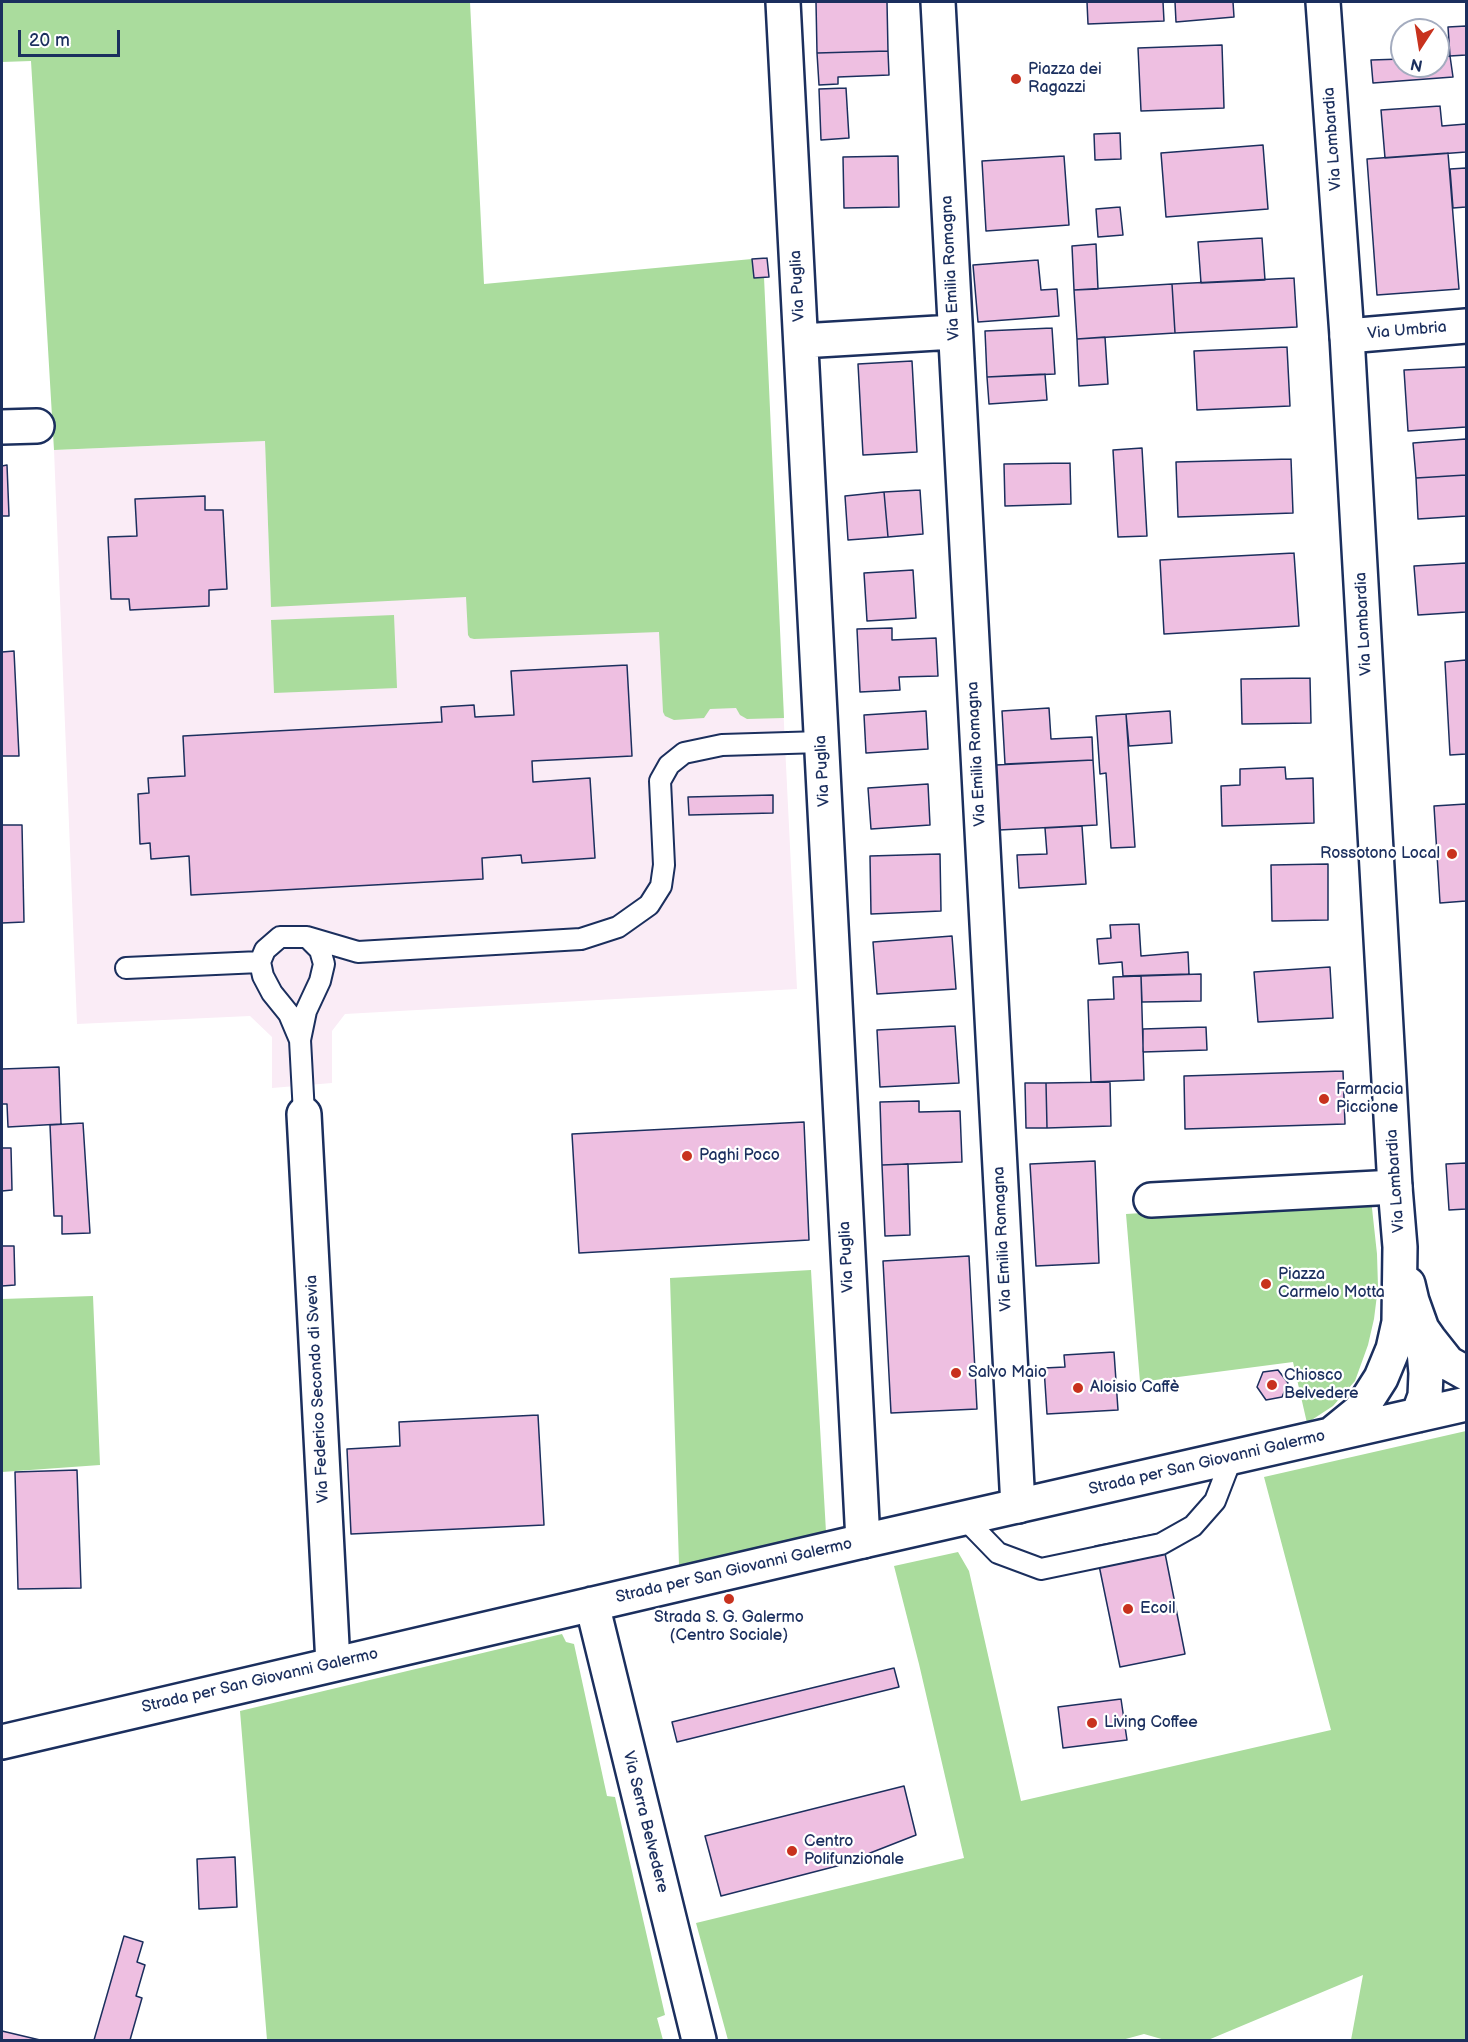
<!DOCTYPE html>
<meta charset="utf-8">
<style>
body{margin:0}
#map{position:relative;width:1468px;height:2042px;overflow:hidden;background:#fff;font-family:"Balsamiq Sans",sans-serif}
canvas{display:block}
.frame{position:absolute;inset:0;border:3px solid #1b2f5e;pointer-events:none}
.north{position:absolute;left:1390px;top:18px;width:60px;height:60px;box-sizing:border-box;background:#fff;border:2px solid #a4acbf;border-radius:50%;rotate:192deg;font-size:16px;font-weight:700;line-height:24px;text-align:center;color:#1b2f5e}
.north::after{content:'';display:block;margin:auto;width:21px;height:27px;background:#c8321e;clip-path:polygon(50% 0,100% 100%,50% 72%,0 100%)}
.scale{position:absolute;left:18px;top:30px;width:102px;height:27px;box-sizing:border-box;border:3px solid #1b2f5e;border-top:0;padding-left:8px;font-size:18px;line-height:21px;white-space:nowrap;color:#1b2f5e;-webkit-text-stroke:4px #fff;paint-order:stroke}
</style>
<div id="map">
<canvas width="1468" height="2042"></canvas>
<div class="frame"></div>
<div class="north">N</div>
<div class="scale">20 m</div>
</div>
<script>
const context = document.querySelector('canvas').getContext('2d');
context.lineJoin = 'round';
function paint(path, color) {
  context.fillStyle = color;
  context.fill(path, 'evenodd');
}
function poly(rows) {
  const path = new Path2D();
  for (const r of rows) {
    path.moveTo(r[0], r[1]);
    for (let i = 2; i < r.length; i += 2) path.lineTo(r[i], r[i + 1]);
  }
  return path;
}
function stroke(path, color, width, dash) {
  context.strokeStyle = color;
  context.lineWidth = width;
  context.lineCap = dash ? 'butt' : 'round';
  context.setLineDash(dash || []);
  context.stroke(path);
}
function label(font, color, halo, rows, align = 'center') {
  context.font = font + ' "Balsamiq Sans",sans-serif';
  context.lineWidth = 4.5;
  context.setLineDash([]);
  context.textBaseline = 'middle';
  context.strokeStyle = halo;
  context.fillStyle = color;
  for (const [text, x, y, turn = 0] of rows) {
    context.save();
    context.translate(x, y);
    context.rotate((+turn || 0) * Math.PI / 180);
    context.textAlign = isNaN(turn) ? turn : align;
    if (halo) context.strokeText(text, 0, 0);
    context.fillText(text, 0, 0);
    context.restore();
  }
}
paint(poly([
 [265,441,271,606,777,582,797,989,345,1014,332,1031,332,1083,272,1088,272,1037,250,1016,77,1024,54,450]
]), '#faecf6');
paint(poly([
 [2,2,470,2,484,284,752,259,764,277,784,718,747,719,740,715,736,708,710,709,704,718,674,720,665,716,663,712,659,632,474,639,470,638,468,635,466,597,271,607,265,441,54,450,31,61,2,62],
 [394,615,397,688,274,693,271,620],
 [1371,1199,1377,1254,1378,1287,1374,1319,1368,1345,1355,1381,1333,1406,1307,1423,1293,1362,1140,1382,1126,1214],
 [811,1270,826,1532,679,1565,670,1278],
 [93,1296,100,1465,2,1472,2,1299],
 [1466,1431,1466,2040,1351,2040,1363,1975,1208,2040,1165,2040,1144,2034,1122,2040,728,2040,696,1923,964,1858,919,1664,894,1566,958,1552,969,1571,1021,1801,1331,1730,1264,1477],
 [562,1634,566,1642,574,1644,607,1796,615,1797,665,2015,657,2018,663,2040,267,2040,240,1711]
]), '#aadc9d');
const building = poly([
 [816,2,887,2,888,51,817,53,816,2],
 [1087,2,1163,2,1164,21,1088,24,1087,2],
 [1175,2,1233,2,1234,17,1176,22,1175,2],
 [1466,26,1466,55,1450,56,1448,27,1466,26],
 [1222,45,1224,108,1141,111,1138,48,1222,45],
 [888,51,889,75,838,77,838,84,819,85,817,53,888,51],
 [1450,56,1453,77,1373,83,1371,60,1402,59,1402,66,1438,66,1438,57,1450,56],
 [846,88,849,138,821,140,819,89,846,88],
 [1440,106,1442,126,1466,124,1466,152,1385,158,1381,110,1440,106],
 [1120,133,1121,159,1095,160,1094,134,1120,133],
 [1263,145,1268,209,1166,217,1161,153,1263,145],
 [1448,153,1459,289,1377,295,1367,159,1448,153],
 [898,156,899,207,844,208,843,157,898,156],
 [1064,156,1069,225,986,231,982,161,1064,156],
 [1466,168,1466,207,1453,208,1450,169,1466,168],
 [1120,207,1123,235,1098,237,1096,209,1120,207],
 [1262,238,1265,280,1201,283,1198,242,1262,238],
 [1096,244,1098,289,1074,290,1072,246,1096,244],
 [767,258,769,277,754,278,752,259,767,258],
 [1038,260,1041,290,1057,289,1059,316,978,322,973,265,1038,260],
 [1294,278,1297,327,1175,333,1172,284,1294,278],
 [1172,284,1175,333,1077,339,1074,290,1172,284],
 [1052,328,1055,374,987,377,985,331,1052,328],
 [1105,337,1108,384,1079,386,1077,339,1105,337],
 [1287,347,1290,406,1197,410,1194,351,1287,347],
 [912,361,917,452,863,455,858,364,912,361],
 [1466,367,1466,427,1408,431,1404,370,1466,367],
 [1045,374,1047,400,989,404,987,377,1045,374],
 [1466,439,1466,475,1416,478,1413,443,1466,439],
 [1142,448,1147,536,1118,537,1113,450,1142,448],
 [1291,459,1293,513,1178,517,1176,462,1291,459],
 [1070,463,1071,504,1005,506,1004,464,1070,463],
 [7,465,9,516,2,516,2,466,7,465],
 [1466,475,1466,516,1418,519,1416,478,1466,475],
 [920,490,923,534,888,537,884,492,920,490],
 [884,492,888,537,848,540,845,496,884,492],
 [205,496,205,510,223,510,227,589,209,590,209,606,130,610,129,599,111,599,108,537,137,536,135,499,205,496],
 [1294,553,1299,626,1164,634,1160,560,1294,553],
 [1466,563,1466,612,1418,615,1414,566,1466,563],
 [913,570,916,618,867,621,864,573,913,570],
 [892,628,892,640,936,638,938,676,899,677,900,690,860,692,857,629,892,628],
 [14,651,19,756,2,756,2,652,14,651],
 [1466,660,1466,754,1450,755,1445,662,1466,660],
 [627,665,632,756,532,761,533,782,590,778,595,858,522,863,521,855,482,858,483,879,191,895,189,856,151,859,150,843,140,844,138,794,149,793,148,778,185,776,183,736,442,722,441,707,474,705,475,717,514,715,511,671,627,665],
 [1310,678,1311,723,1242,724,1241,679,1310,678],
 [1049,708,1051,739,1092,737,1093,760,1005,764,1002,711,1049,708],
 [926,711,928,749,866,753,864,715,926,711],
 [1170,711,1172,743,1129,746,1126,714,1170,711],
 [1126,714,1135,847,1111,848,1106,773,1100,774,1096,716,1126,714],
 [1093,760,1097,825,999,830,996,765,1093,760],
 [1285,767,1286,779,1313,778,1314,823,1222,826,1221,786,1240,785,1240,769,1285,767],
 [928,784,930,825,871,829,868,788,928,784],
 [773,795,773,813,689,815,688,797,773,795],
 [1466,804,1466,901,1440,903,1434,806,1466,804],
 [2,825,22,825,24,922,2,923,2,825],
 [1082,826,1086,884,1019,888,1017,855,1047,854,1045,828,1082,826],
 [940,854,941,911,871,914,870,856,940,854],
 [1328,864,1328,920,1272,921,1271,865,1328,864],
 [1139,924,1141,956,1188,952,1189,974,1123,976,1122,962,1099,964,1097,939,1111,938,1110,925,1139,924],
 [952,936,956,989,877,994,873,942,952,936],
 [1330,967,1333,1018,1258,1022,1254,972,1330,967],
 [1201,974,1201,1001,1142,1002,1141,976,1201,974],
 [1141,976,1144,1080,1091,1082,1088,1000,1114,999,1113,977,1141,976],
 [955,1026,959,1083,880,1087,877,1030,955,1026],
 [1206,1027,1207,1050,1143,1052,1143,1029,1206,1027],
 [59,1067,61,1124,8,1127,7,1104,2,1104,2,1069,59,1067],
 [1343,1071,1345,1124,1185,1129,1184,1076,1343,1071],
 [1110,1082,1111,1126,1047,1128,1046,1083,1110,1082],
 [1025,1083,1046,1083,1047,1128,1026,1128,1025,1083],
 [919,1101,919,1112,960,1111,962,1162,882,1165,880,1102,919,1101],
 [804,1122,809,1240,579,1253,572,1134,804,1122],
 [83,1123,90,1233,62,1234,62,1216,54,1216,50,1125,83,1123],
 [2,1148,11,1148,12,1190,2,1191,2,1148],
 [1095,1161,1099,1263,1036,1266,1030,1164,1095,1161],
 [1466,1163,1466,1209,1449,1210,1446,1164,1466,1163],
 [908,1164,910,1235,885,1236,882,1165,908,1164],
 [2,1246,14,1246,15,1285,2,1286,2,1246],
 [969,1256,977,1409,891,1413,883,1261,969,1256],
 [1114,1352,1118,1410,1047,1414,1044,1368,1065,1367,1064,1355,1114,1352],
 [1278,1370,1288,1383,1282,1397,1266,1400,1257,1387,1263,1372,1278,1370],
 [538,1415,544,1525,351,1534,347,1449,400,1446,399,1422,538,1415],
 [77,1470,81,1588,18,1589,15,1472,77,1470],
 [1161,1533,1185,1654,1120,1667,1095,1546,1161,1533],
 [894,1668,899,1687,677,1742,672,1722,894,1668],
 [1121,1699,1127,1740,1063,1748,1058,1707,1121,1699],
 [904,1786,916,1835,837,1866,721,1896,705,1836,904,1786],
 [235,1857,237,1907,199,1909,197,1859,235,1857],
 [124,1936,143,1942,137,1962,145,1965,136,1996,142,1998,130,2040,94,2040,124,1936],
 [2,2031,40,2040,2,2040,2,2031]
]);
paint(building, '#eebfe1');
stroke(building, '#1b2f5e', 1.5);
const lane = poly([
 [126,968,260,962],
 [300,1040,289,1014,272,993,263,976,260,962,265,950,280,937,307,937,358,952,581,939,618,927,649,905,661,886,664,865,660,781,669,765,684,753,722,745,821,742],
 [304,1114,300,1040,306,1011,320,981,324,964,320,950,307,937],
 [964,1518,998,1553,1041,1569,1161,1544,1193,1526,1215,1501,1232,1457]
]);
const street = poly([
 [783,2,863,1541],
 [938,2,1018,1506],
 [1347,336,1466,326],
 [801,341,954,332],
 [2,427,37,426],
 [304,1114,333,1664],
 [1151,1200,1395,1187]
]);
const secondary = poly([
 [1323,2,1347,336,1395,1187,1400,1247,1399,1322,1393,1349,1381,1378,1360,1411,1333,1433],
 [1408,1284,1412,1301,1422,1329,1429,1339,1448,1363,1466,1373],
 [1418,1415,1425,1396,1426,1373,1422,1329],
 [592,1604,699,2040],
 [2,1742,863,1541,1466,1404]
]);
stroke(lane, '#1b2f5e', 24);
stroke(street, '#1b2f5e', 38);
stroke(secondary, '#1b2f5e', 38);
stroke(lane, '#fff', 20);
stroke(street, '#fff', 33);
stroke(secondary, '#fff', 33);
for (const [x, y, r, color] of [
 [1016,79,6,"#c8321e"],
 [1452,854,6,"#c8321e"],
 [1324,1099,6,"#c8321e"],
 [687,1156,6,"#c8321e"],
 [1266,1284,6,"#c8321e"],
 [956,1373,6,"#c8321e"],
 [1272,1385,6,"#c8321e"],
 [1078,1388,6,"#c8321e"],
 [729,1599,6,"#c8321e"],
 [1128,1609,6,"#c8321e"],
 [1092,1723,6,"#c8321e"],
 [792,1851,6,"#c8321e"]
]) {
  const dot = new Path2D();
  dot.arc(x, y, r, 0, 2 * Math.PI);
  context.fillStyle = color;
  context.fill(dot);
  stroke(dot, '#fff', 2);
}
label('16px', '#1b2f5e', '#fff', [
 ["Piazza dei",1028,70],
 ["Ragazzi",1028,88],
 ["Rossotono Local",1440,854,"right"],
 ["Farmacia",1336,1090],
 ["Piccione",1336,1108],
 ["Paghi Poco",699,1156],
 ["Piazza",1278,1275],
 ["Carmelo Motta",1278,1293],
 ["Salvo Maio",968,1373],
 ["Chiosco",1284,1376],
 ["Belvedere",1284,1394],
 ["Aloisio Caffè",1090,1388],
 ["Ecoil",1140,1609],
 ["Strada S. G. Galermo",729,1618,"center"],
 ["(Centro Sociale)",729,1636,"center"],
 ["Living Coffee",1104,1723],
 ["Centro",804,1842],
 ["Polifunzionale",804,1860]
], 'left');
label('16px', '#1b2f5e', '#fff', [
 ["Via Lombardia",1333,139,-94],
 ["Via Emilia Romagna",951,268,-93],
 ["Via Puglia",798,286,-93],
 ["Via Umbria",1407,331,-5],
 ["Via Lombardia",1364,624,-93],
 ["Via Emilia Romagna",977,754,-93],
 ["Via Puglia",823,771,-93],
 ["Via Lombardia",1396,1181,-94],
 ["Via Emilia Romagna",1003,1239,-93],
 ["Via Puglia",847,1257,-93],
 ["Via Federico Secondo di Svevia",318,1389,-93],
 ["Strada per San Giovanni Galermo",1207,1463,-13],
 ["Strada per San Giovanni Galermo",734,1571,-13],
 ["Strada per San Giovanni Galermo",260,1681,-13],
 ["Via Serra Belvedere",645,1822,76]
]);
</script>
